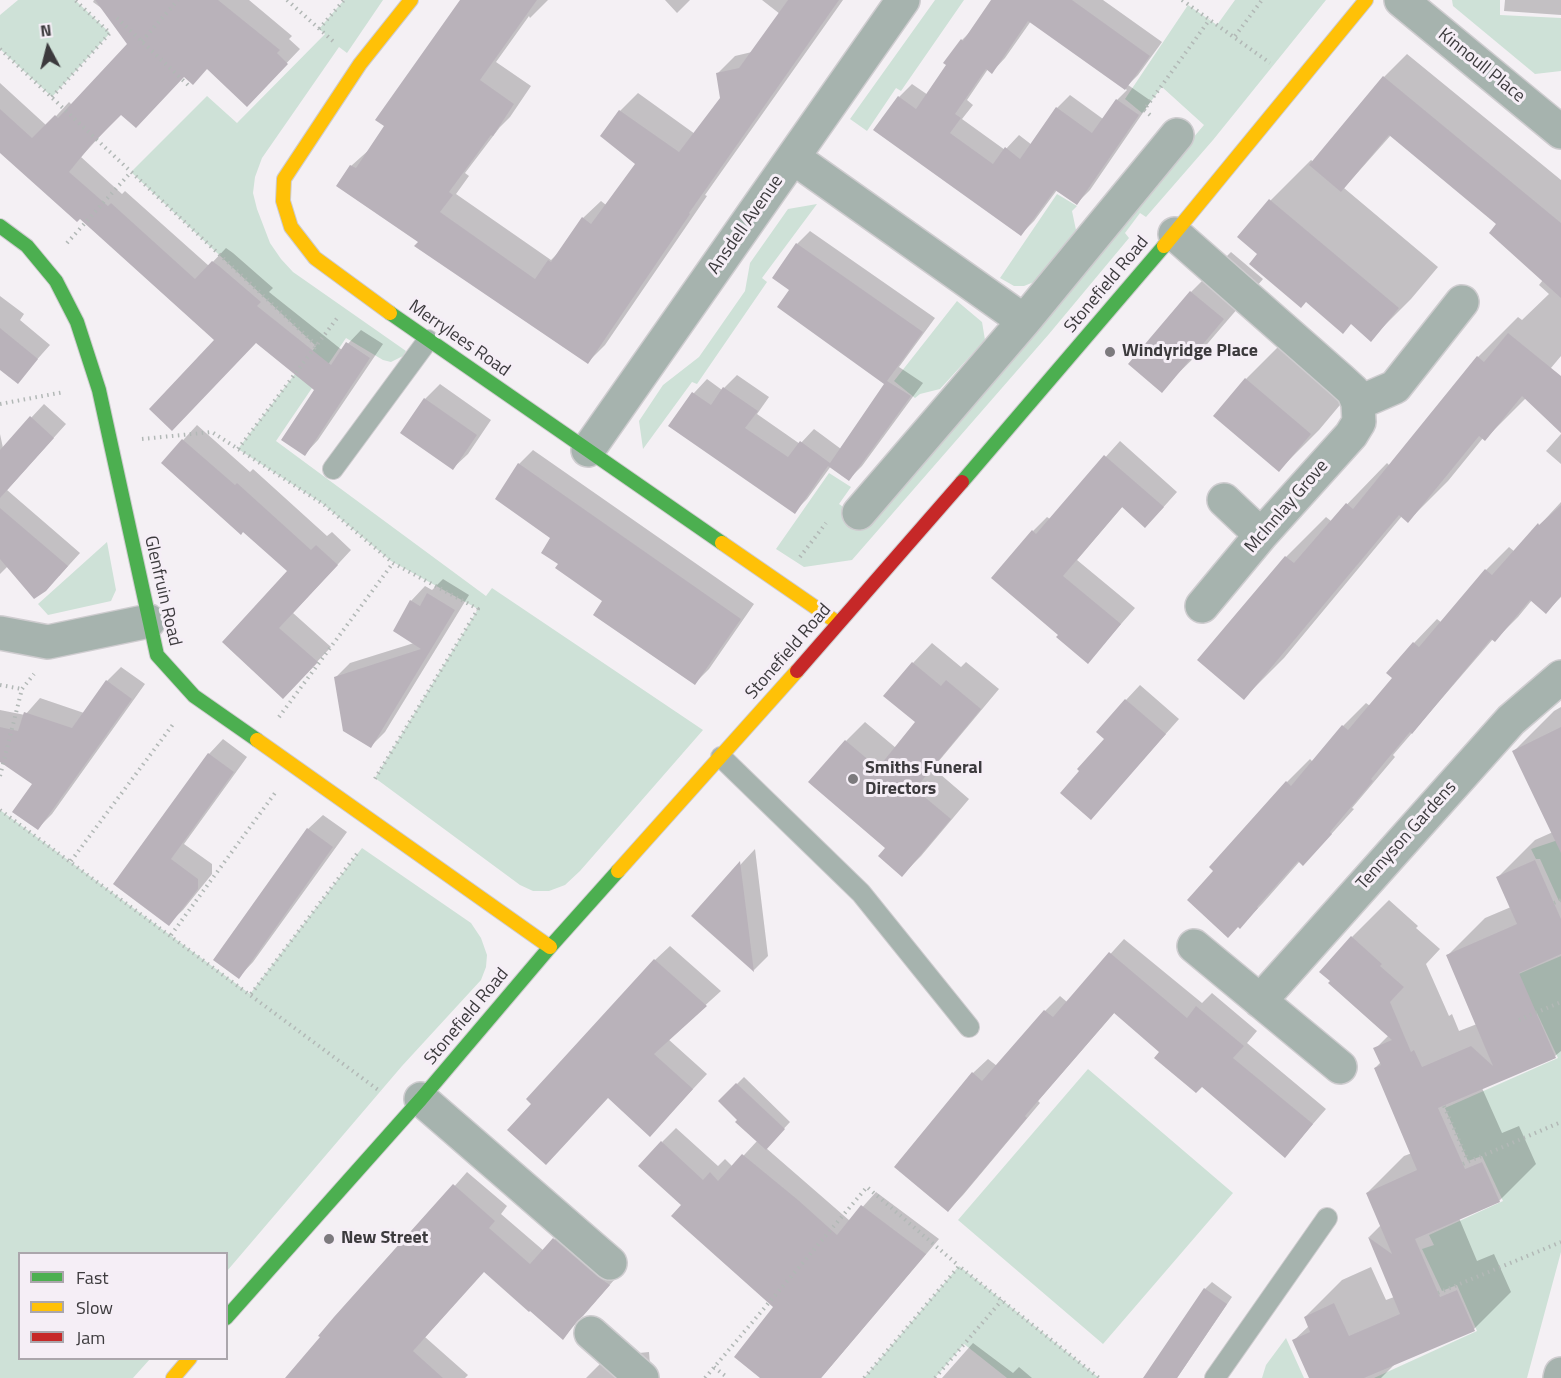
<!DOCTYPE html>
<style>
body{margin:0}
#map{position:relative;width:1561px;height:1378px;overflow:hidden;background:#f4f0f4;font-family:"Titillium Web",sans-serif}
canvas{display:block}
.legend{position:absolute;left:18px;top:1252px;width:210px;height:108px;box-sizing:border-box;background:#f5eef6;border:2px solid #aba6ac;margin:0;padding:8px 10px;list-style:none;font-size:18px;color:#3c3a3d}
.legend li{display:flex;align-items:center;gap:12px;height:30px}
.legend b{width:30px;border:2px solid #aba6ac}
.north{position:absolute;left:18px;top:18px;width:60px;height:60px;-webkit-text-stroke:4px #f5eef6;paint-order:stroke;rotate:353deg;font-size:16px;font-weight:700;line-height:24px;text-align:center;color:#3c3a3d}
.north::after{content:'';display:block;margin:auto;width:21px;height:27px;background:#3c3a3d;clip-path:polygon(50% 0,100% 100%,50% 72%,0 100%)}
</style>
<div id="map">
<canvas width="1561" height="1378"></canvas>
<ul class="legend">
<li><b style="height:8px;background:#4caf50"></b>Fast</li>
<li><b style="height:8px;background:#ffc107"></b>Slow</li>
<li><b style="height:8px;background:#c62828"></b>Jam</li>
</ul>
<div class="north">N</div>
</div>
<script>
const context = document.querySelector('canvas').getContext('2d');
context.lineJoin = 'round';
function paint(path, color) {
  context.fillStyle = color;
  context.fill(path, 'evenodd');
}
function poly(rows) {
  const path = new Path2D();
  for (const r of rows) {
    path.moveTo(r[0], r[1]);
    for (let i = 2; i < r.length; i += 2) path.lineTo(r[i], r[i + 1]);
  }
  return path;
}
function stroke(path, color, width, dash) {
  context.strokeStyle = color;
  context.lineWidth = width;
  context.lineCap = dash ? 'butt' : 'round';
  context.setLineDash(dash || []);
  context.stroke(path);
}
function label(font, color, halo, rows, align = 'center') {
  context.font = font + ' "Titillium Web",sans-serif';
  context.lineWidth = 6;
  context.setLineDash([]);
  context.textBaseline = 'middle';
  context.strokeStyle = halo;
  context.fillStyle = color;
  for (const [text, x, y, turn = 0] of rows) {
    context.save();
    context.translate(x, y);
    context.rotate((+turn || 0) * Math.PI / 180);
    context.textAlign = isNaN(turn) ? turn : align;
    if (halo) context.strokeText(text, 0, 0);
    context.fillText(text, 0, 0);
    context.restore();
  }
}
paint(poly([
 [18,0,75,0,110,33,52,97,0,49,0,15],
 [344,0,383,0,347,53,339,47,262,158,255,177,253,193,257,209,270,243,281,259,293,272,406,351,403,356,391,362,383,360,346,338,276,441,486,596,492,588,703,730,580,871,565,885,549,891,533,891,520,885,375,778,478,609,391,561,323,504,238,449,316,346,131,172,207,96,237,123,325,34,319,29],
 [935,0,964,0,901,91,896,88,867,131,850,119],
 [1235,0,1326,0,1213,140,1146,217,1140,213,1125,233,1129,238,1049,334,852,560,804,567,776,549,829,473,851,487,839,504,865,522,1204,125,1162,87,1142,113,1125,99,1188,5,1217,25],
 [1452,0,1500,0,1500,15,1561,18,1561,71,1535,74,1453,6],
 [1057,194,1077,206,1072,211,1076,230,1034,282,1024,286,1014,286,1000,278],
 [817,204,762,278,767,282,697,384,692,382,643,449,639,421,663,385,699,357,745,291,750,263,788,209],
 [957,301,982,322,985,340,940,389,920,394,915,398,894,381],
 [107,542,116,590,111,601,48,615,38,604],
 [0,810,250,994,362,848,471,923,481,938,487,955,486,967,481,980,402,1066,227,1271,226,1254,20,1254,20,1358,150,1359,133,1378,0,1378],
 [1561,839,1561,900,1559,901,1540,859,1536,859,1531,849],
 [1561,956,1561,1252,1527,1378,1374,1378,1477,1331,1457,1285,1442,1291,1422,1249,1434,1245,1429,1235,1503,1201,1482,1156,1468,1161,1445,1108,1558,1058,1537,1013,1528,1016,1509,978],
 [1088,1069,1233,1193,1103,1344,958,1220],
 [959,1266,1002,1300,1099,1378,1007,1378,964,1344,935,1378,864,1378],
 [1286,1338,1304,1378,1262,1378,1266,1365]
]), '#cee1d7');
paint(poly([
 [94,0,249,0,292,36,289,39,300,49,260,91,208,68,184,75,121,113,81,157,122,194,125,191,209,266,226,248,233,253,273,288,269,292,342,350,361,330,383,344,318,440,305,454,316,390,256,341,216,340,80,217,0,150,0,83,47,126,69,102,72,105,129,44,104,10,93,2],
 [471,0,548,0,530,18,529,16,496,62,531,86,510,117,500,127,465,173,469,176,456,194,551,260,561,250,583,218,601,201,606,205,637,163,620,111,638,93,695,134,722,98,717,74,735,56,752,52,780,14,762,0,843,0,705,195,707,196,605,345,588,362,420,241,338,186,351,166,370,149],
 [665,0,690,0,677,13],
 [993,0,1103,0,1162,42,1138,75,1128,85,1151,101,1090,190,1077,203,1057,190,1034,221,1021,234,899,97,912,84,928,95,962,40,973,29],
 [1031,21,1127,90,1117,100,1103,119,1070,95,1057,108,1032,145,1019,135,1005,150,962,119,973,105,967,100,988,69,992,72,1005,58],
 [1505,0,1561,0,1561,15,1504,11],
 [1407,54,1561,180,1561,356,1525,399,1485,439,1483,438,1448,481,1408,521,1402,516,1284,658,1244,698,1286,557,1326,517,1331,521,1387,463,1390,466,1478,357,1518,317,1522,320,1549,294,1539,285,1543,280,1498,224,1391,135,1344,188,1438,267,1411,299,1371,339,1239,237,1271,200,1311,160,1314,162,1384,77],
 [810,231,935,318,899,367,923,383,862,466,849,479,831,466,807,499,794,512,670,426,694,393,707,379,722,390,737,375,769,397,757,414,800,444,814,429,841,449,886,384,797,244],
 [1231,252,1263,279,1202,350,1161,390,1191,292],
 [0,296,24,314,20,320,50,345,17,382,0,368],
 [1286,339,1350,393,1319,430,1279,470,1215,415,1246,379],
 [440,384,491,420,468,454,453,468,425,399],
 [44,404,66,424,7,490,80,553,59,576,8,566,0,574,0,434,3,448],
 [197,425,250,472,253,469,327,536,332,532,351,550,293,613,331,647,298,682,224,642,289,571,163,462],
 [1561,434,1561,464,1546,451],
 [1120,441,1177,492,1160,511,1123,506,1077,560,1135,608,1088,662,1060,635,1033,531,1047,517,1050,519],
 [533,450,754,604,709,669,695,683,604,601,560,564,552,537,519,464],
 [1561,502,1561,597,1546,612,1532,600,1518,617,1495,640,1493,639,1393,755,1395,757,1352,808,1354,809,1326,840,1300,861,1263,903,1240,927,1215,871,1287,782,1310,759,1313,762,1343,726,1366,703,1370,706,1394,678,1388,673,1414,643,1437,619,1442,623,1486,570,1509,547,1515,552],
 [443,579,469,595,385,732,371,746,335,678,350,663,414,643,411,601,425,586,432,590],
 [932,643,961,667,966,662,999,689,933,768,969,799,921,856,902,875,887,847,846,741,865,722,896,748,917,722,885,696,913,663],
 [121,667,145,684,52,814,38,828,34,783,0,760,0,710,25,715,40,698,84,713,107,681],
 [1140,685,1179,719,1091,818,1106,738,1126,700],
 [1561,707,1561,1051,1555,1056,1482,1088,1502,1133,1519,1126,1536,1164,1499,1201,1459,1218,1477,1261,1494,1254,1511,1292,1474,1329,1397,1362,1381,1378,1310,1378,1294,1340,1309,1326,1305,1317,1342,1280,1371,1267,1386,1300,1394,1297,1369,1237,1381,1225,1367,1193,1404,1156,1412,1153,1375,1068,1381,1062,1375,1049,1389,1035,1352,937,1389,900,1418,926,1416,928,1440,949,1426,964,1449,1016,1452,1014,1459,1031,1477,1024,1448,955,1485,918,1511,907,1498,877,1535,840,1553,832,1514,751,1554,711],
 [223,739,247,757,184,844,212,864,212,874,183,910,168,924,115,884,209,754],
 [323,815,347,832,253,962,239,977,308,829],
 [755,849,768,956,754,970,693,916],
 [1124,939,1202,1003,1212,993,1257,1031,1247,1043,1326,1109,1285,1156,1115,1012,1038,1101,1040,1103,963,1195,948,1210,973,1073,988,1059,997,1066,1045,1011,1060,996,1067,1002],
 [670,946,721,991,668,1039,707,1074,650,1135,655,960],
 [744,1077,790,1122,766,1148,850,1221,876,1192,939,1239,821,1378,763,1378,775,1307,662,1142,676,1128,718,1166,725,1159,733,1167,758,1140,720,1101],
 [467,1172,507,1206,501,1214,544,1251,567,1226,622,1271,563,1338,484,1271,425,1337,468,1375,465,1378,286,1378],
 [1212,1282,1232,1297,1177,1378,1145,1378,1205,1289],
 [973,1343,1013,1373,1019,1367,1032,1378,942,1378],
 [649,1352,651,1378,586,1378,608,1356]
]), '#0003');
paint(poly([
 [95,0,218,0,280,50,277,53,288,64,247,107,207,69,193,85,184,77,136,128,121,115,91,145,69,172,108,206,111,203,195,279,212,261,219,266,261,302,257,306,331,365,346,342,370,358,305,456,281,440,314,390,256,343,172,431,149,409,214,340,80,219,77,222,0,153,0,109,32,138,55,115,58,118,127,44],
 [460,0,537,0,480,80,514,104,493,136,491,135,449,192,453,195,440,212,535,279,548,260,551,262,582,217,591,224,635,164,600,136,619,110,679,152,720,98,716,73,739,68,788,0,839,0,689,213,690,214,588,364,414,246,418,242,336,186,350,165,356,168,384,126,375,120],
 [991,0,1072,0,1150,56,1125,90,1028,21,992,74,986,69,955,114,961,118,950,133,993,164,1005,147,1020,159,1056,107,1092,133,1116,99,1139,115,1077,205,1055,190,1021,236,873,130,898,96,916,109,946,65,943,63,961,39,963,41],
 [1383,76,1561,223,1561,298,1489,233,1496,224,1389,135,1341,192,1309,165],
 [1269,199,1399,308,1371,342,1351,324,1343,334,1306,302,1301,308,1249,264,1257,254,1237,237],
 [796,243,923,332,887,381,911,396,849,481,828,466,795,514,668,426,692,392,711,405,723,387,758,411,745,428,788,457,800,441,830,463,884,384,777,307,789,290,772,278],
 [1190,291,1224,319,1162,393,1128,364],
 [0,328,38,359,18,384,0,370],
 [1508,333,1561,376,1561,433,1522,396,1485,441,1479,436,1408,523,1399,515,1244,700,1197,660,1285,556,1294,563,1346,503,1353,509,1477,356,1484,362],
 [1245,378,1311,434,1279,472,1213,416],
 [424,398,477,435,453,470,400,433],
 [30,416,54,438,0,498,0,450],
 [182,439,235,485,237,483,311,550,316,545,338,565,279,628,318,662,283,699,222,642,287,571,243,532,241,535,161,463],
 [1104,455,1164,507,1145,528,1122,507,1063,576,1121,624,1088,664,1056,637,1058,635,991,578,1032,530,1036,534],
 [518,463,741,619,695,685,593,615,602,601,555,568,558,564,541,553,550,538,495,499],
 [1561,505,1561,596,1546,614,1530,600,1495,642,1491,639,1412,734,1410,732,1390,756,1371,779,1373,781,1330,832,1332,834,1303,866,1298,861,1257,907,1258,908,1240,929,1238,927,1228,938,1187,900,1213,871,1209,867,1286,781,1291,786,1342,725,1348,730,1392,678,1386,673,1413,642,1419,647,1485,569,1492,575,1538,523,1539,525],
 [0,508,68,566,46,591,34,599,0,559],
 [427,593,455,610,371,748,343,731,334,677,421,649,393,631,410,600,420,606],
 [912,662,941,686,946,680,981,709,915,789,951,819,902,877,878,856,885,848,808,782,845,740,878,768,915,722,883,696],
 [106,680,132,699,38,830,12,812,32,784,0,762,0,727,18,731,24,712,72,728],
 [1125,699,1166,734,1091,820,1060,793,1079,771,1077,769,1104,739,1096,732],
 [1561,727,1561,853,1512,751],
 [208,753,234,772,171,859,198,879,198,889,169,926,113,884],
 [307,828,333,847,239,979,213,960],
 [1535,860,1561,919,1561,954,1519,973,1556,1058,1438,1108,1465,1169,1482,1162,1500,1202,1415,1239,1440,1297,1457,1290,1475,1331,1364,1378,1309,1378,1292,1340,1310,1332,1304,1317,1334,1303,1349,1336,1400,1314,1368,1237,1392,1254,1366,1193,1417,1170,1374,1068,1381,1065,1373,1048,1392,1040,1328,983,1330,981,1319,972,1351,936,1382,964,1380,966,1404,987,1390,1002,1411,1052,1414,1050,1422,1067,1471,1046,1493,1066,1446,955,1517,924,1496,877],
 [740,861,754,972,691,916],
 [1109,952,1187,1018,1196,1006,1244,1046,1233,1058,1313,1124,1285,1158,1202,1087,1196,1093,1154,1058,1159,1052,1114,1013,1025,1116,1027,1118,948,1212,894,1167,972,1072,982,1081,1044,1010,1053,1017],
 [654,959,707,1006,654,1054,693,1089,650,1137,608,1098,546,1165,507,1130,531,1104,526,1099],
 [736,1083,785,1129,766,1150,735,1122,737,1120,718,1101],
 [661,1141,703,1180,710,1172,718,1181,742,1154,798,1200,837,1235,861,1205,926,1254,821,1378,760,1378,734,1357,773,1307,671,1216,681,1205,638,1166],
 [453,1184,495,1221,489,1228,530,1264,553,1238,598,1277,610,1285,583,1316,577,1321,563,1340,530,1311,529,1312,484,1272,413,1351,443,1378,285,1378,320,1337,318,1336,334,1317],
 [1204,1288,1227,1304,1177,1378,1143,1378]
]), '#b9b2ba');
const lane = poly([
 [333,469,428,340],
 [721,757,861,893,969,1027],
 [1215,1378,1327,1218]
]);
const street = poly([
 [1401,0,1561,132],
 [794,158,1024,321,859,513],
 [1175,234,1341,380,1353,391,1358,403,1359,422,1351,435,1261,535,1202,606],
 [1024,321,1177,135],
 [1358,403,1395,387,1462,302],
 [588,450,903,0],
 [1224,500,1261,535],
 [0,633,48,642,149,621],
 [1194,946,1340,1067],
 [1260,1001,1511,720,1561,677],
 [421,1099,610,1263],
 [591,1333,642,1378],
 [1560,1378,1561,1374]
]);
const fast = poly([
 [0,226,27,246,56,281,77,322,99,390,157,655,194,696,257,740],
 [390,313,722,543],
 [962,482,1164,246],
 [226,1318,421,1099,550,947,618,871]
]);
const slow = poly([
 [1164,246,1366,0],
 [390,313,315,258,291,227,283,201,284,179,360,64,411,0],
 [722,543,838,623],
 [257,740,550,947],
 [618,871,797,671],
 [173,1378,190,1358]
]);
const jam = poly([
 [797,671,962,482]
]);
stroke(lane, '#cecccf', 22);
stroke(street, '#cecccf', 36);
stroke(fast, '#cecccf', 16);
stroke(slow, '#cecccf', 16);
stroke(jam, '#cecccf', 16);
stroke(poly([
 [287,0,334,42],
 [1182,0,1270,63],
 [117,18,188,85],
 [319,29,344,0],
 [1235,36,1262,0],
 [142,41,178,0],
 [0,49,317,346],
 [52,97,110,33,75,0],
 [1150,115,1144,110,1210,19],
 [67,243,131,172],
 [0,404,64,392],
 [142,439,212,432,323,504,393,563,478,609,373,782],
 [238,449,338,317],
 [800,557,826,523],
 [0,685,22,689],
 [279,717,393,563],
 [0,776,22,689,34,674],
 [0,810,381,1092],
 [71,861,174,723],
 [1554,903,1561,900],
 [171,935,275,793],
 [251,994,359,851],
 [1519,1020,1561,1002],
 [1444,1106,1468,1161],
 [1463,1164,1561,1122],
 [1438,1293,1561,1242],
 [714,1367,728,1378],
 [705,1378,867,1187,959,1266],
 [864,1378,959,1266,1099,1378],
 [935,1378,1002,1300]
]), '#b2b8b6', 4, [1.5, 4.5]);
stroke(lane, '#a6b3ae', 20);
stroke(street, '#a6b3ae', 33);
stroke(fast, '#4caf50', 14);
stroke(slow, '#ffc107', 14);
stroke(jam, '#c62828', 14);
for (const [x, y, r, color] of [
 [1110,352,6,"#7c7a7d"],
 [853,779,6,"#7c7a7d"],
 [329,1239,6,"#7c7a7d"]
]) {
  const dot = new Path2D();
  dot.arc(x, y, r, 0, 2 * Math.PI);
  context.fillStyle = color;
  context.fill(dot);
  stroke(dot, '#f5eef6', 2);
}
label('18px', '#3c3a3d', '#f5eef6', [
 ["Kinnoull Place",1481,66,39],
 ["Ansdell Avenue",746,225,-55],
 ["Stonefield Road",1107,285,-50],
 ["Merrylees Road",459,339,35],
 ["McInnlay Grove",1287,507,-49],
 ["Glenfruin Road",162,591,77],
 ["Stonefield Road",789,652,-49],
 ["Tennyson Gardens",1407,836,-48],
 ["Stonefield Road",467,1017,-50]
]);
label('bold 18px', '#3c3a3d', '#f5eef6', [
 ["Windyridge Place",1122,352],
 ["Smiths Funeral",865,769],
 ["Directors",865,790],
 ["New Street",341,1239]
], 'left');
</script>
